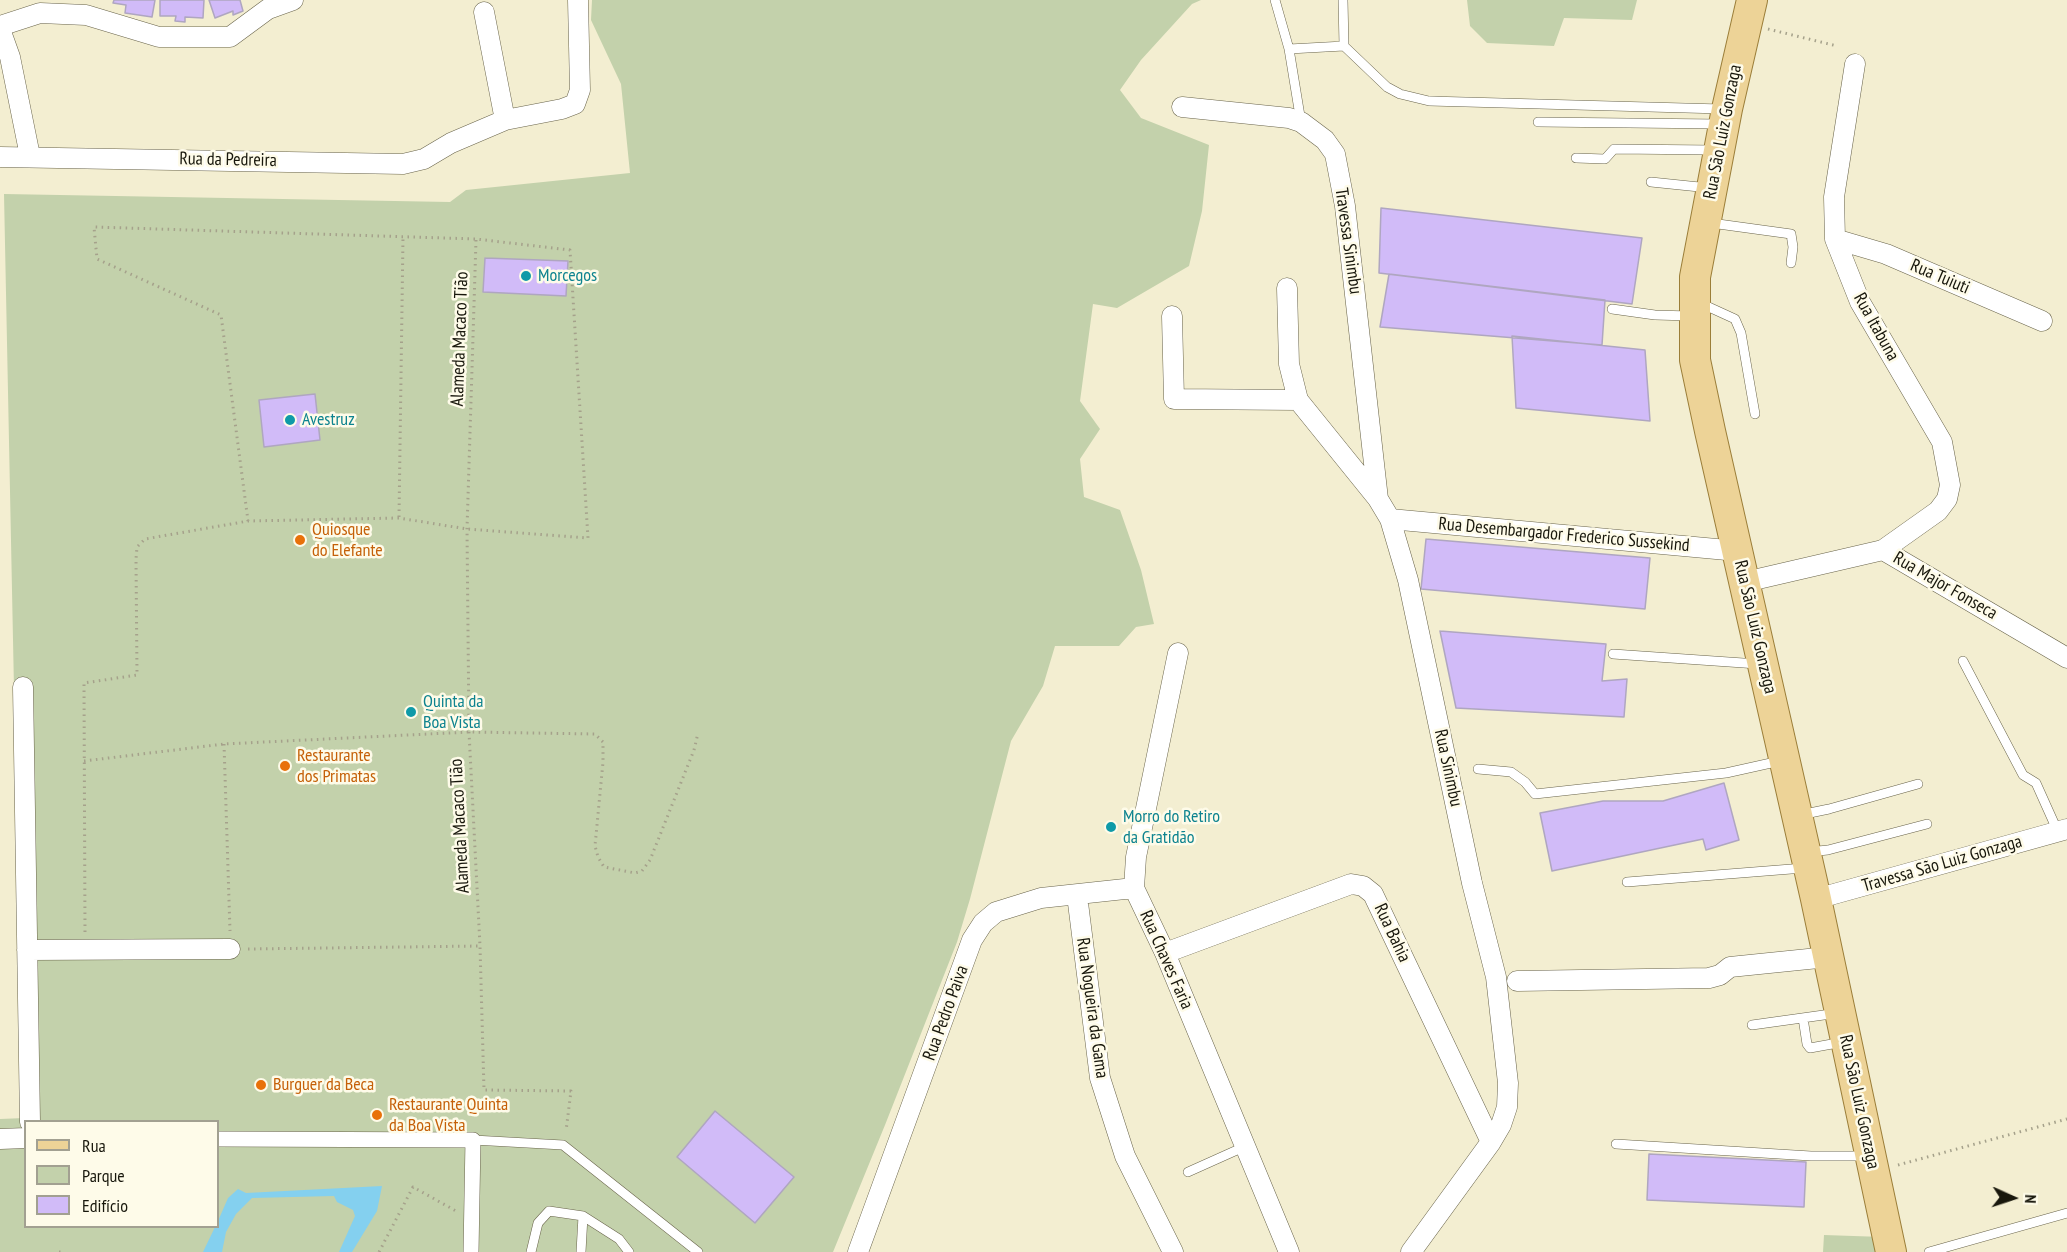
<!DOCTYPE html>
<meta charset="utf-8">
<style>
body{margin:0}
#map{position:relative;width:2067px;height:1252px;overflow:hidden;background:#f3eed1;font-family:"PT Sans Narrow",sans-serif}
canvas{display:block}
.legend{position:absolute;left:24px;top:1120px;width:195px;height:108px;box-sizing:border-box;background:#fefbe9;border:2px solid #a2a091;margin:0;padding:8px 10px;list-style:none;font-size:18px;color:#18170c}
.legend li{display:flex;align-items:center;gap:12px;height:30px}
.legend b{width:30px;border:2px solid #a2a091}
.north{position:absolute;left:1983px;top:1168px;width:60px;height:60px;-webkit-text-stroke:4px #fefbe9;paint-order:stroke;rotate:93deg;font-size:16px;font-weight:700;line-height:24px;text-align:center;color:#18170c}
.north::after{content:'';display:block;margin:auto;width:21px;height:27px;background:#18170c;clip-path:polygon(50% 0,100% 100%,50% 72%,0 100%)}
</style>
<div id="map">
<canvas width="2067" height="1252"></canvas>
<ul class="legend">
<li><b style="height:8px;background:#edd397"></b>Rua</li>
<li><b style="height:16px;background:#c3d1ab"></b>Parque</li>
<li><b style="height:16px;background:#d1bbf8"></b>Edifício</li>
</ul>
<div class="north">N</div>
</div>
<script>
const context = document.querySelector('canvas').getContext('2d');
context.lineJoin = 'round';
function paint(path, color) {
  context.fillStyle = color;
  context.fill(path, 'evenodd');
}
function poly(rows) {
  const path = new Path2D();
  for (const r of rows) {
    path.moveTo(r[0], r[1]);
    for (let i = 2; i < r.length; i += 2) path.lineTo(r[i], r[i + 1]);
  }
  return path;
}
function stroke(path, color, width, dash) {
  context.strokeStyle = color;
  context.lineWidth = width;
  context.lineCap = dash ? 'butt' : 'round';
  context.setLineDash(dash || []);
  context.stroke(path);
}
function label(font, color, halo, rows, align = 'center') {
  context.font = font + ' "PT Sans Narrow",sans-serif';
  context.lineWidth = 5;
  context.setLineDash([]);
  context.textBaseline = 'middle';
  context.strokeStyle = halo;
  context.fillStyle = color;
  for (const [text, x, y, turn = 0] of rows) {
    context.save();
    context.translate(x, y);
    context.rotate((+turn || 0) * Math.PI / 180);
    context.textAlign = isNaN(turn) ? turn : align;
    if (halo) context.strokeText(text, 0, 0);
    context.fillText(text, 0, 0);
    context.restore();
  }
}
paint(poly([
 [592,0,1201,0,1192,4,1141,60,1120,90,1141,118,1209,145,1202,211,1189,266,1117,308,1093,304,1080,401,1100,429,1080,459,1084,497,1120,510,1141,570,1154,624,1136,627,1119,646,1055,646,1043,686,1011,741,970,899,957,942,885,1125,833,1252,0,1252,0,1119,25,1118,14,689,4,194,450,202,466,190,630,173,621,84,591,20],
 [26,1122,218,1122,218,1226,26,1226],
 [1467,0,1637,0,1632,20,1564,18,1554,46,1487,43,1470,26],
 [1824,1235,1883,1237,1882,1252,1823,1252]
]), '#c3d1ab');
paint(poly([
 [382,1186,377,1211,352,1252,339,1252,355,1216,353,1210,337,1202,334,1196,252,1198,236,1214,226,1232,222,1252,203,1252,215,1227,218,1226,218,1221,228,1198,238,1189,246,1193]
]), '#84d0ef');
const building = poly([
 [114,0,155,0,152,17,125,13,126,5,113,3,114,0],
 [160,0,204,0,203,18,185,17,185,22,175,21,176,16,160,16,160,0],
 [209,0,240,0,243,11,233,15,233,11,215,18,209,0],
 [1381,208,1642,238,1632,304,1379,273,1381,208],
 [485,258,568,261,566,296,483,292,485,258],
 [1389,274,1605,300,1602,345,1380,327,1389,274],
 [1512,336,1645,350,1650,421,1516,408,1512,336],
 [315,394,320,440,264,447,259,400,315,394],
 [1426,539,1650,558,1645,609,1421,589,1426,539],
 [1440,631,1606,644,1602,681,1627,679,1624,717,1456,708,1440,631],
 [1724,783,1739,840,1706,850,1703,839,1552,871,1540,813,1603,801,1663,801,1724,783],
 [715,1111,794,1177,755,1223,677,1157,715,1111],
 [1649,1154,1806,1162,1804,1207,1647,1200,1649,1154]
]);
paint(building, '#d1bbf8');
stroke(building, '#afa6c0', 1.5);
const service = poly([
 [1275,0,1289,49,1301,122],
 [1344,46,1387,87,1400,94,1429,101,1722,109],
 [1289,49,1344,46,1343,0],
 [1538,122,1719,124],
 [1576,158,1605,159,1614,149,1714,150],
 [1651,182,1709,188],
 [1711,223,1791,234,1793,247,1791,263],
 [1700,303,1735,319,1741,333,1755,414],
 [1612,309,1655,315,1690,316],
 [1613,654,1758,664],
 [1963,661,2023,775,2036,783,2058,832],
 [1478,769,1511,772,1525,782,1535,794,1726,773,1780,761],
 [1800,815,1829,809,1918,784],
 [1808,852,1828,850,1927,824],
 [1627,882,1804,868],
 [1803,1018,1807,1044,1810,1048,1843,1042],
 [1752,1025,1838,1013],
 [473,1140,563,1145,698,1252],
 [1616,1144,1811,1156,1867,1156],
 [1188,1172,1246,1146],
 [531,1252,538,1223,549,1211,583,1216,619,1239,629,1252],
 [581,1252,583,1216],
 [1929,1252,2067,1213]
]);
const pedestrian = poly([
 [218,1139,473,1140,471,1252]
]);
const minor = poly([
 [484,12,505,120],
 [0,26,40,13,86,15,159,37,230,37,268,9,293,0],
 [0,29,10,57,30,156],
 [1855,64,1834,197,1835,239,1860,302,1942,442,1950,485,1947,499,1938,511,1883,550],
 [1182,107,1289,118,1301,122,1325,140,1335,154,1345,206,1378,499],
 [0,157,403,164,424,159,451,143,505,120,562,109,575,104,580,90,578,0],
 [1835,239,1886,254,2042,321],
 [1287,288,1289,364,1298,400,1378,499,1390,519,1408,580,1472,883,1496,977,1508,1083,1507,1107,1501,1125,1491,1142,1411,1252],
 [1172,316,1174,399,1298,400],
 [1390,519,1738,551],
 [1745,582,1883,550,2067,658],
 [1178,653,1136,857,1134,888,1165,953,1289,1252],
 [23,687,30,1122],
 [1077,895,1100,1078,1125,1156,1173,1252],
 [1816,899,2067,829],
 [27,950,230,949],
 [1165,953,1351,884,1363,886,1373,894,1491,1142],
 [1517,981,1709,978,1720,975,1730,967,1828,957],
 [0,1139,26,1138],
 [858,1252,972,940,983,923,996,912,1041,898,1134,888]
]);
const primary = poly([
 [1752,0,1727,109,1695,277,1695,360,1710,431,1816,899,1891,1252]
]);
stroke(service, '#69644b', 10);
stroke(pedestrian, '#69644b', 16);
stroke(minor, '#69644b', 21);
stroke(primary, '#9b7e39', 32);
stroke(poly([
 [1768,29,1837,46],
 [476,240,467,529,469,732,480,946,484,1090,571,1091,566,1131],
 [399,517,403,237],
 [224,744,230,931],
 [84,761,224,744,469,732,595,734,603,742,603,762,595,846,598,857,604,867,635,873,642,871,650,860,694,750,698,733],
 [85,932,84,683,137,675,136,559,137,547,145,539,248,521,399,518,467,529,588,538,570,250,476,239,94,227,97,259,221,315,248,521],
 [248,949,480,946],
 [1898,1165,2067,1119],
 [59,1252,61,1252],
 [379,1252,413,1187,456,1211]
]), '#a5a18b', 3, [1.5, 4.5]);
stroke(service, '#fff', 9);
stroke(pedestrian, '#fff', 15);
stroke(minor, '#fff', 20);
stroke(primary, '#edd397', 30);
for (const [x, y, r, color] of [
 [526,276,6,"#0f9aa8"],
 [290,420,6,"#0f9aa8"],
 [300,540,6,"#e8710a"],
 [411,712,6,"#0f9aa8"],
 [285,766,6,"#e8710a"],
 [1111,827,6,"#0f9aa8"],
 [261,1085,6,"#e8710a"],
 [377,1115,6,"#e8710a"]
]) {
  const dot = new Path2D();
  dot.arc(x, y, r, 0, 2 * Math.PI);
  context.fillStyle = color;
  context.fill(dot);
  stroke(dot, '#fefbe9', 2);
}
label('18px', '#18170c', '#fefbe9', [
 ["Rua São Luiz Gonzaga",1723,132,-79],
 ["Rua da Pedreira",228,160,1],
 ["Travessa Sinimbu",1348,241,82],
 ["Rua Tuiuti",1940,277,23],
 ["Rua Itabuna",1876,327,61],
 ["Alameda Macaco Tião",460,339,-88],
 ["Rua Desembargador Frederico Sussekind",1564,535,5],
 ["Rua Major Fonseca",1945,586,30],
 ["Rua São Luiz Gonzaga",1755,627,77],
 ["Rua Sinimbu",1448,768,78],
 ["Alameda Macaco Tião",460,826,-93],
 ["Travessa São Luiz Gonzaga",1942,864,-16],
 ["Rua Bahia",1392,933,65],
 ["Rua Chaves Faria",1166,960,66],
 ["Rua Nogueira da Gama",1092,1008,82],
 ["Rua Pedro Paiva",946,1013,-70],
 ["Rua São Luiz Gonzaga",1859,1102,78]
]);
label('18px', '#0d838f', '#fefbe9', [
 ["Morcegos",538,276],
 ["Avestruz",302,420],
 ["Quinta da",423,702],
 ["Boa Vista",423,723],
 ["Morro do Retiro",1123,817],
 ["da Gratidão",1123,838]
], 'left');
label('18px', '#c56008', '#fefbe9', [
 ["Quiosque",312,530],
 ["do Elefante",312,551],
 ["Restaurante",297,756],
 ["dos Primatas",297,777],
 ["Burguer da Beca",273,1085],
 ["Restaurante Quinta",389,1105],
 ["da Boa Vista",389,1126]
], 'left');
</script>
